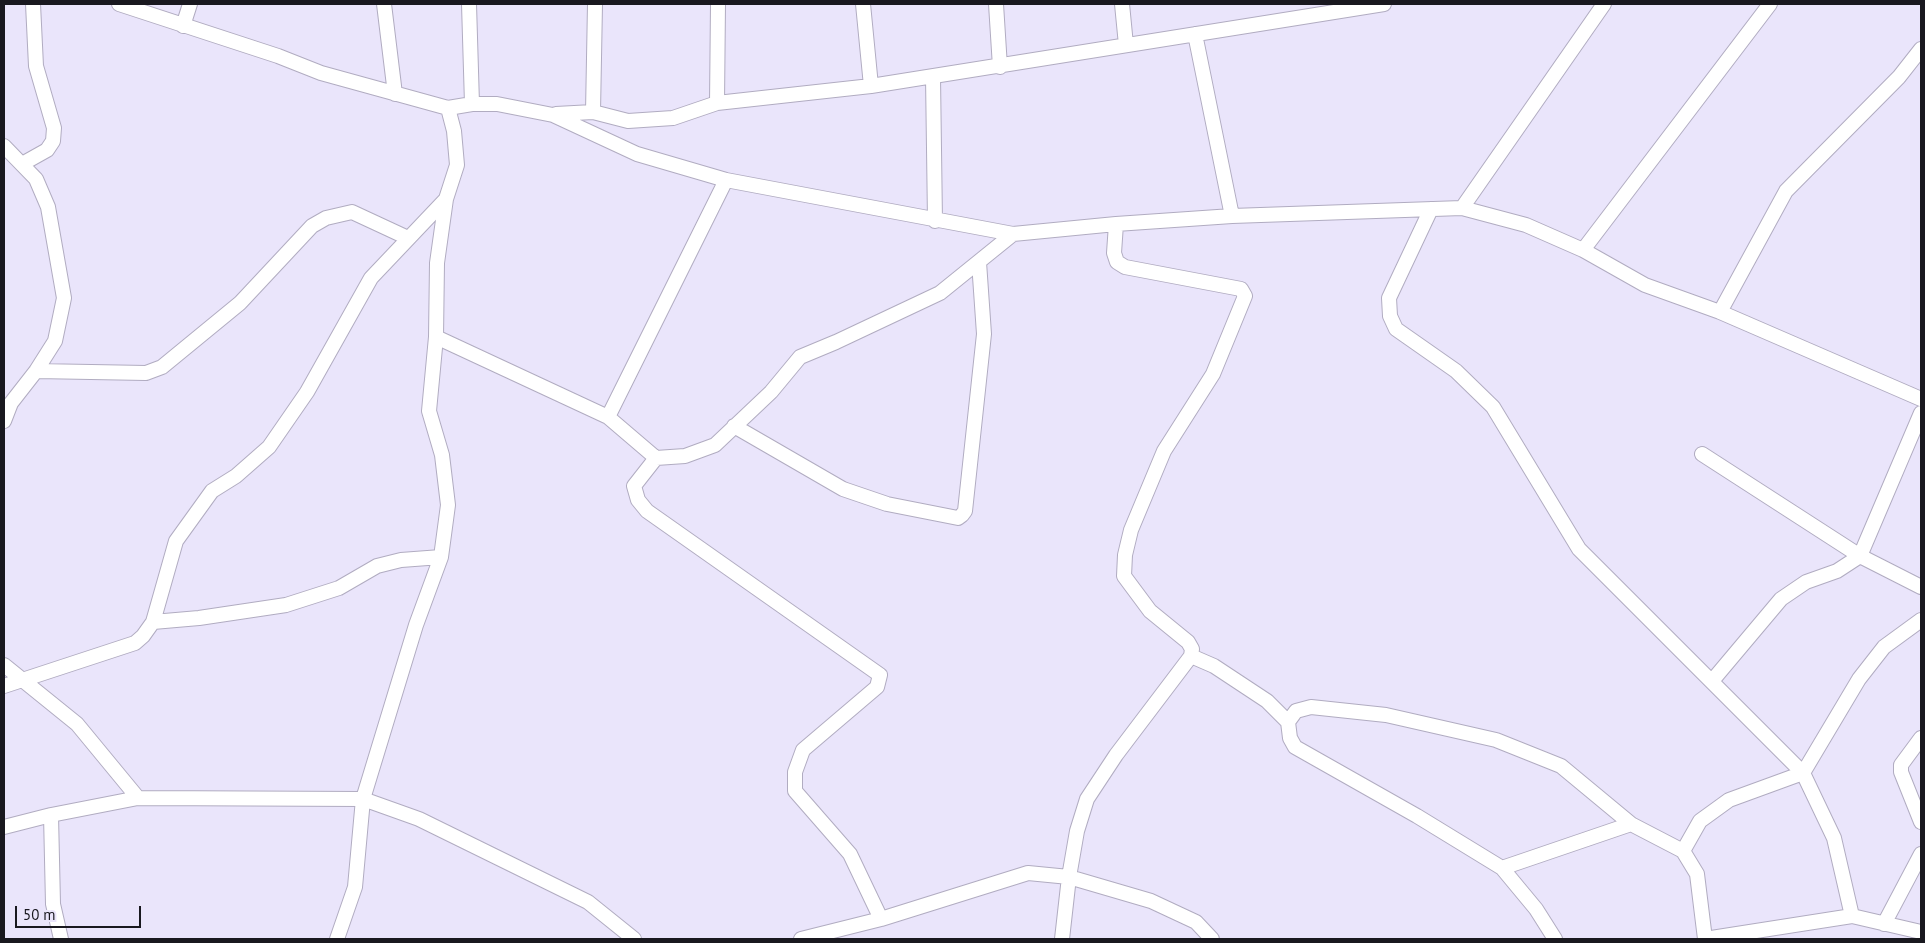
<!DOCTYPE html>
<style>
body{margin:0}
#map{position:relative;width:1925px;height:943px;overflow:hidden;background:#eae5fb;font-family:"PT Sans",sans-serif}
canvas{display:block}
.frame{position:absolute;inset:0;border:5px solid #19181f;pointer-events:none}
.scale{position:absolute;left:15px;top:906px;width:126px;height:22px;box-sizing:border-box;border:2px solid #19181f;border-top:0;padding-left:6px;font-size:15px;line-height:18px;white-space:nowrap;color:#19181f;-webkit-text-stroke:4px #eae5fb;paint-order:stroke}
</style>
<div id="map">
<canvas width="1925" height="943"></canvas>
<div class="frame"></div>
<div class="scale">50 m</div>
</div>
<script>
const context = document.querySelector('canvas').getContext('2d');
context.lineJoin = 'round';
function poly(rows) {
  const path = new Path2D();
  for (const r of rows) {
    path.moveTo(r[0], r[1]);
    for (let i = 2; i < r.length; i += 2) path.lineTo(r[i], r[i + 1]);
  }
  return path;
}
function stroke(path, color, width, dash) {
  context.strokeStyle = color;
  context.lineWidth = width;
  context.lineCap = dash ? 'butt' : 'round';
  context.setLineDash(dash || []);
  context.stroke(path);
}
const minor = poly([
 [119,4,278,56,321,73,448,108,472,104,497,104,553,115,637,154,726,180,1013,234,1116,224,1232,216,1462,208,1526,225,1583,250,1645,285,1720,312,1921,399],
 [384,4,395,94],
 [469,4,472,104],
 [863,4,871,86],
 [996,4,1000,67],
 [1122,4,1126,45],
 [183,26,190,4],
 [1195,34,1232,216],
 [933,77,935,221],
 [717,103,718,4],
 [593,112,595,4],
 [556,114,593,112,628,121,673,118,717,103,871,86,1384,4],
 [4,146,36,179,48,207,64,298,55,341,36,371,11,403,4,421],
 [22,164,47,150,53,141,54,128,36,66,33,4],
 [1462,208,1604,4],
 [1431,209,1389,298,1390,316,1396,329,1456,371,1493,407,1579,549,1803,773,1834,838,1852,916],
 [1583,250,1770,4],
 [1720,312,1786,191,1899,77,1921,49],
 [436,337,608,417,656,458],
 [36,371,146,373,162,367,240,303,312,226,326,218,352,212,408,238],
 [608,417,726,180],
 [734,426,843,489,887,504,958,518,962,515,965,511,984,334,979,262],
 [1702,454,1860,556,1921,587],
 [153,622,199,618,286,605,339,588,377,566,401,560,441,557],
 [1191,656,1214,666,1267,701,1288,722,1290,738,1295,747,1417,816,1502,868,1536,909,1555,939],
 [4,665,77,724,138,798],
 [1712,681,1781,599,1806,582,1837,571,1860,556,1921,413],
 [4,686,135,643,143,636,153,622,176,541,212,491,236,476,269,447,307,392,371,278,446,199],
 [1288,722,1296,711,1311,707,1386,715,1496,740,1561,766,1631,824,1683,851,1697,874,1705,939],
 [1921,738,1901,765,1901,772,1921,822],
 [51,815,53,904,61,939],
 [4,827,51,815,138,798,363,799,419,819,588,902,634,939],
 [1683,851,1700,821,1729,800,1803,773,1859,679,1884,647,1921,620],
 [1502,868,1631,824],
 [881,919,850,854,795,791,795,772,803,750,877,687,880,675,647,511,638,500,634,486,656,458,685,456,715,445,771,392,800,357,836,342,940,293,1013,234],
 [1884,924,1921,854],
 [337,939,355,887,363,799,416,625,441,557,448,505,442,455,429,411,436,337,437,263,446,199,457,165,454,131,448,108],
 [801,939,881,919,1028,873,1069,877,1151,901,1196,922,1212,939],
 [1062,939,1069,877,1077,831,1087,799,1116,755,1191,656,1192,649,1188,642,1150,611,1124,576,1125,555,1131,530,1164,451,1213,374,1245,296,1241,289,1125,267,1117,262,1114,253,1116,224],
 [1705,939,1852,916,1921,932]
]);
stroke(minor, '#b1acc1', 16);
stroke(minor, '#fff', 14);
</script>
